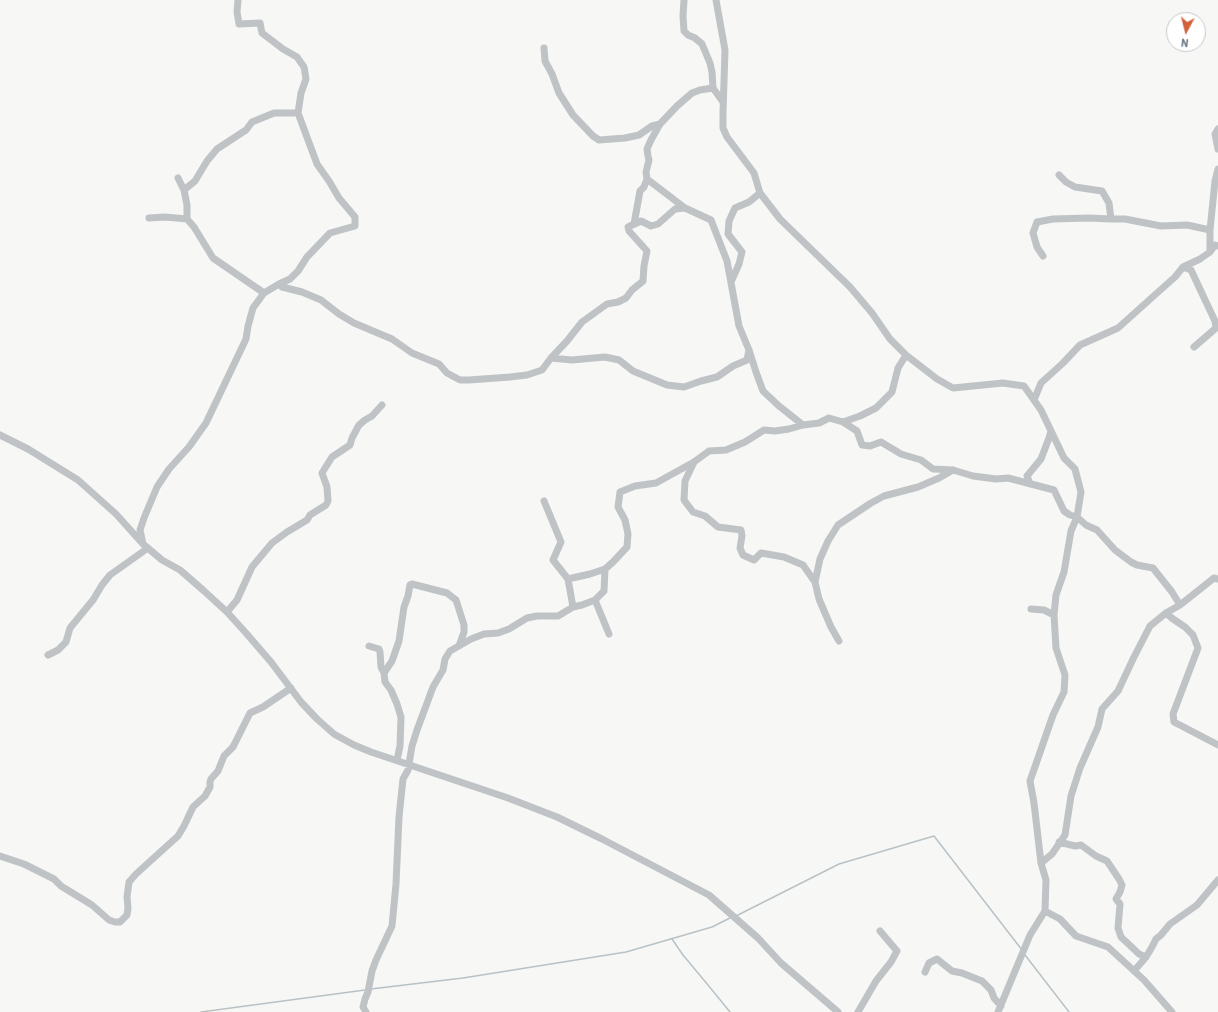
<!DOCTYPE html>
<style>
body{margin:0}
#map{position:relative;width:1218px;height:1012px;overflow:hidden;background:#f7f7f5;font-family:Barlow,sans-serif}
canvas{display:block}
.north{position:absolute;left:1166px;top:12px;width:40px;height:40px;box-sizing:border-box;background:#fff;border:1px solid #c3c9cd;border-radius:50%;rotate:187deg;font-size:11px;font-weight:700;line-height:16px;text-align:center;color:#6a7783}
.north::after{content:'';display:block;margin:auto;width:14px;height:18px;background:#d1623b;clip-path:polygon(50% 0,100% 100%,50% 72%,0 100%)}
</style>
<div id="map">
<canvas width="1218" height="1012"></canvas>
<div class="north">N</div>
</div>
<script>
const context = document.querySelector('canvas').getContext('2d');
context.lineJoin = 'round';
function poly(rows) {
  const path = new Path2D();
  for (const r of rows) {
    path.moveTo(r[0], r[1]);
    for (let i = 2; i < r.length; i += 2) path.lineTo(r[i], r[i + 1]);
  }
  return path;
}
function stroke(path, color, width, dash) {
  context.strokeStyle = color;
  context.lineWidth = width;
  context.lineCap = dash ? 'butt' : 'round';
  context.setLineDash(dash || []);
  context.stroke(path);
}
stroke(poly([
 [736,916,839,864,934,836,1022,950],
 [672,939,683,955,708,985,730,1012],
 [1025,955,1069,1012],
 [371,989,463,978,626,952,712,927,730,918],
 [201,1012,365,990]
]), '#b8c2c6', 1.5);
stroke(poly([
 [238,0,237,12,239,24,260,23,262,33,283,49,297,57,304,67,306,79,301,93,298,113,317,164,329,181,339,198,355,217,355,226,330,233,307,257,298,271,290,279,279,284],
 [684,0,683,16,684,31,688,35,695,38,702,44,710,63,712,72,713,88,723,102],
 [716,0,725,50,723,113,723,128,727,137,754,173,760,193,780,219,850,287,872,313,890,339,906,355,937,379,953,388,1003,383,1024,386,1041,410,1064,458,1075,469,1081,492,1077,517,1071,531,1064,572,1056,595,1054,615,1056,648,1065,675,1064,692,1053,715,1030,781,1034,803,1041,863,1046,880,1045,911,1030,935,998,1012],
 [544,48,545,61,552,74,559,93,573,115,593,136,599,140,625,138,639,135,652,126,660,124,651,140,647,149,648,156,649,160,646,172,647,179,685,208,711,220,727,261,739,326,749,350,756,372,763,391,779,406,803,425,789,429,775,431,764,430,745,442,726,450,709,451,694,462,656,483,635,486,620,492,618,507,625,520,628,534,627,547,613,562,605,569,604,591,595,600,609,634],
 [660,124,677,106,692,93,700,90,713,88],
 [1218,129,1215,134,1218,149],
 [178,178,184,190],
 [149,218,165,217,187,219,187,205,184,190,195,181,207,161,217,149,246,130,252,122,274,113,298,113],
 [187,219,194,227,213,258,264,293],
 [634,224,640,191,644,187,647,179],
 [1210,230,1215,181,1218,169],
 [1210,252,1215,245,1218,246],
 [1043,256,1037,247,1033,233,1037,222,1053,219,1089,218,1111,219],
 [1183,267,1191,270,1215,321,1216,328,1194,347],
 [731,282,739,264,742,252,728,234,729,221,735,208,749,202,760,193],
 [551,358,567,341,582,322,607,304,618,302,626,298,632,290,643,281,644,266,647,251,629,231,628,227,641,221,651,226,658,224,675,209,685,208],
 [1034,400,1041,383,1063,363,1080,345,1118,328,1157,293,1175,277,1183,267,1200,259,1210,252,1210,230,1187,225,1161,226,1125,219,1111,219,1109,203,1102,191,1075,187,1066,182,1059,175],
 [843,422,860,416,876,408,892,392,898,368,906,355],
 [803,425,819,423,829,418,843,422,857,431,862,445,870,446,881,442,901,454,921,460,933,469,953,470,973,476,996,479,1008,478,1054,490,1064,511,1070,515,1077,517,1086,525,1097,530,1115,550,1131,562,1137,565,1153,568,1172,592,1180,605,1214,578,1218,579],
 [0,435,28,449,78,480,116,514,143,544,162,560,180,570,203,590,227,612,246,633,271,662,301,702,317,719,334,734,354,745,371,752,508,798,557,817,602,839,709,895,758,938,781,963,838,1012],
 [694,462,685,481,684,500,693,512,705,516,718,527,741,530,742,536,740,548,743,555,754,560,761,553,784,557,803,565,815,582],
 [1030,484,1027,476,1041,459,1049,438,1051,431],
 [544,501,561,542,553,560,568,579,590,574,605,569],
 [143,544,140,530,144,518,157,487,169,469,189,447,206,423,246,339,248,326,253,308,264,293,279,284,282,287,302,292,321,300,339,314,354,323,392,339,412,353,439,364,447,373,460,380,469,380,510,377,527,375,542,370,551,358,572,360,605,357,619,360,633,371,667,385,684,387,701,381,717,377,733,366,747,360,749,350],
 [568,579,573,607],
 [1031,609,1044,610,1054,615],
 [227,612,237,600,252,567,272,543,287,532,307,520,310,515,326,505,328,501,327,487,322,473,332,457,350,445,352,438,359,425,365,420,372,416,382,405],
 [1166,613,1173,619,1185,627,1193,635,1198,648,1173,714,1174,722,1218,745],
 [839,641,831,627,819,599,815,582,820,559,828,541,838,525,871,503,884,496,918,487,939,478,953,470],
 [369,646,379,649,380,652,381,667,384,673],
 [48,655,58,650,66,642,70,628,93,600,102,585,110,575,148,548],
 [397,760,400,746,401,717,397,704,391,690,385,682,384,673,392,661,399,641,404,607,408,596,410,585,412,584,447,593,456,600,464,625,464,632,459,646],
 [1059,842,1075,846,1081,845,1096,856,1107,861,1119,879,1122,885,1120,892,1116,899,1120,904,1118,928,1121,937,1139,954,1146,957],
 [0,856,24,864,54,879,61,886,92,905,109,920,115,922,120,922,127,915,128,908,127,897,129,882,136,874,178,836,184,826,193,807,205,796,210,787,210,782,211,779,218,771,224,756,233,747,250,713,263,707,291,688],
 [1041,863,1052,854,1065,835,1071,796,1080,768,1098,727,1102,709,1118,691,1134,657,1150,626,1166,613,1180,605],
 [1045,911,1060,919,1076,936,1108,947,1144,980,1172,1012],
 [1134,971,1146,957,1152,947,1156,939,1161,935,1170,924,1197,905,1218,880],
 [925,972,929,963,937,959,952,971,962,973,982,981,991,990,994,998,1001,1006],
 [366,1012,363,1007,365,999,368,992,372,971,376,960,392,926,396,884,399,817,403,779,408,770,412,746,417,730,433,687,443,670,445,659,450,651,471,639,484,634,498,633,509,629,527,618,537,616,558,616,573,607,582,605,595,600],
 [858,1012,876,981,891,962,897,951,880,931]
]), '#bfc3c6', 7);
</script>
